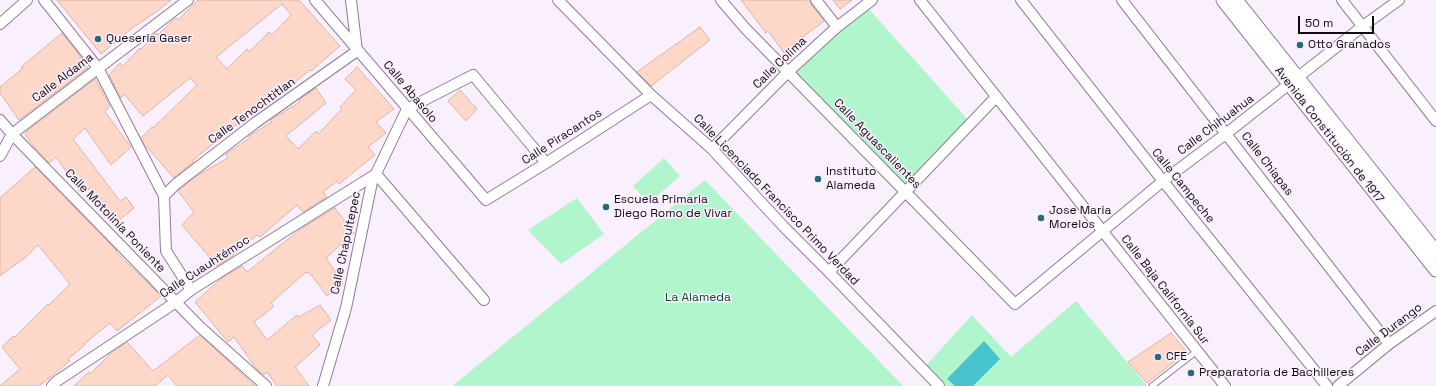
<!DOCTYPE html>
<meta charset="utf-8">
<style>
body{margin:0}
#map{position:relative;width:1436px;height:386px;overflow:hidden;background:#faf0fd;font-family:"Space Grotesk",sans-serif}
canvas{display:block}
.scale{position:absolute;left:1298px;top:16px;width:76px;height:18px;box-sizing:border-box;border:2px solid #120a14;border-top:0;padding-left:5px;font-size:12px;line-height:14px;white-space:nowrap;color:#120a14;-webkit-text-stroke:3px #faf0fd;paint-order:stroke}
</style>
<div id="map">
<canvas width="1436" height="386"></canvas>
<div class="scale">50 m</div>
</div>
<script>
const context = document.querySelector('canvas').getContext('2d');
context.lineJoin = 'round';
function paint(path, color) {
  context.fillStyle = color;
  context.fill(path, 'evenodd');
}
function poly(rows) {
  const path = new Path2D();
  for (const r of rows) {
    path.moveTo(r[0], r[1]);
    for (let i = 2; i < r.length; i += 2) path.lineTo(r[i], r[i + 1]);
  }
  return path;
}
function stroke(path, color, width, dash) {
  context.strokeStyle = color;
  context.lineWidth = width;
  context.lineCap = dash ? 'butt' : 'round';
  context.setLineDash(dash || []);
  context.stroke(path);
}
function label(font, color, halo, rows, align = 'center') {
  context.font = font + ' "Space Grotesk",sans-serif';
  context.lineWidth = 3;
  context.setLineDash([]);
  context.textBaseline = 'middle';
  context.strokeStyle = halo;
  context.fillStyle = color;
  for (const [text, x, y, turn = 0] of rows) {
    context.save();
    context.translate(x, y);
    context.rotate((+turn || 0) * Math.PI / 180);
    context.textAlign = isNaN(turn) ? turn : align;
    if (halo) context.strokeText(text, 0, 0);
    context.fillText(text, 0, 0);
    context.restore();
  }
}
paint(poly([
 [868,8,971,123,905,192,789,71],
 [664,158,680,176,649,203,633,186],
 [705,180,903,386,452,386,568,292],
 [577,198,604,234,561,264,528,230],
 [1076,301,1147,386,939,386,922,370,972,315,1011,357]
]), '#b0f5cb');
paint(poly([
 [984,341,1000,359,973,386,955,386,947,379]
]), '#47c3ce');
const building = poly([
 [57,0,171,0,156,12,131,29,101,54,57,0],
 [198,0,299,0,340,46,311,71,310,70,270,102,268,99,246,117,192,161,193,162,174,178,144,144,141,138,152,127,153,128,197,85,190,78,143,116,124,94,121,98,109,75,120,63,123,66,140,48,141,49,157,33,158,35,172,21,176,18,178,20,198,0],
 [282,4,291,15,272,35,269,32,249,52,247,49,227,69,216,57,282,4],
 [741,0,810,0,811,4,824,21,800,39,801,41,785,54,768,31,766,33,741,0],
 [833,0,852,0,840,9,833,0],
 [700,27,710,40,651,86,637,72,700,27],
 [62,33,85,62,84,64,88,68,19,120,0,93,0,87,23,68,21,67,62,33],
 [357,67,394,109,376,122,386,133,368,147,375,155,339,184,337,181,323,192,327,197,303,212,297,205,260,237,257,235,233,255,234,255,217,266,182,225,194,212,178,191,196,176,228,158,226,154,250,138,249,136,252,134,272,122,270,120,300,102,299,100,316,88,326,103,286,136,298,149,316,131,318,134,342,109,340,107,356,90,345,79,357,67],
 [95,79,110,106,105,112,131,147,111,165,85,128,73,139,120,201,126,197,134,208,114,225,87,187,80,192,56,157,49,163,36,149,25,134,27,131,95,79],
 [460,90,477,109,466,121,448,101,460,90],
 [35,167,117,251,116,252,161,296,117,331,110,323,84,344,85,345,68,359,70,361,39,386,0,386,20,369,2,347,13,336,15,337,48,304,49,305,70,284,38,245,26,257,0,276,0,198,35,167],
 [335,208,354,233,326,258,343,283,327,296,309,272,307,273,306,272,271,303,274,306,267,312,254,322,267,340,297,315,299,317,320,305,331,320,312,335,320,345,295,367,309,386,277,386,267,372,264,375,256,368,234,337,228,342,195,302,222,278,242,266,247,272,302,228,335,208],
 [1171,333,1187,352,1147,383,1128,362,1171,333],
 [200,335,255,386,177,386,168,375,155,386,74,386,89,372,90,374,110,354,127,342,153,371,200,335]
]);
paint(building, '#fdd7c7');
stroke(building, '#dab5a6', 1);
const service = poly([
 [1152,386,1197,351]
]);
const minor = poly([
 [44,0,98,68,164,196,166,251,191,290],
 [315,0,486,200,546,163,651,95],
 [558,0,651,95,712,149,784,227,829,272,939,386],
 [721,0,745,28,1015,304,1163,181,1227,133,1363,26,1399,0],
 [816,0,837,27],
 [920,0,1225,386],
 [1021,0,1163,181,1327,386],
 [1122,0,1389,344],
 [1342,0,1436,121],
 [0,24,27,0],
 [0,120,12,134,200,327,266,386],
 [712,149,789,71,837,27,872,0],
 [0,156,12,134,188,0],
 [164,196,176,184,255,123,357,51,351,0],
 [829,272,996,97],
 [52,386,57,381,176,302,191,290,376,174,484,300],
 [323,386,346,308,372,182,407,109,473,75,546,163],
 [1338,386,1389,344,1436,311]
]);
const tertiary = poly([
 [1223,0,1436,270],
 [1236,0,1436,252]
]);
stroke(service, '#907b96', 7);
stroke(minor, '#907b96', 12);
stroke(tertiary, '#907b96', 15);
stroke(service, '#fff', 5);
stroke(minor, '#fff', 10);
stroke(tertiary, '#fff', 13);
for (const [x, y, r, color] of [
 [98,39,4,"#226b77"],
 [1300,45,4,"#226b77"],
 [818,179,4,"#226b77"],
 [606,207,4,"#226b77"],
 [1041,218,4,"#226b77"],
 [1158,357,4,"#226b77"],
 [1191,373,4,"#226b77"]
]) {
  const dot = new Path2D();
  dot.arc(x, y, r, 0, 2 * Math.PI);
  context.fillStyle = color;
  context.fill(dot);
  stroke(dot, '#faf0fd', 1.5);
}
label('12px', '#120a14', '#faf0fd', [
 ["Queseria Gaser",106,39],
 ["Otto Granados",1308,45],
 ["Instituto",826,172],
 ["Alameda",826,186],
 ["Escuela Primaria",614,200],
 ["Diego Romo de Vivar",614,214],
 ["Jose Maria",1049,211],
 ["Morelos",1049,225],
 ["CFE",1166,357],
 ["Preparatoria de Bachilleres",1199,373]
], 'left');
label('12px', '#120a14', '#faf0fd', [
 ["Calle Colima",780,63,-44],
 ["Calle Aldama",63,78,-37],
 ["Calle Abasolo",410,92,50],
 ["Calle Tenochtitlan",252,111,-36],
 ["Calle Chihuahua",1216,125,-37],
 ["Avenida Constitución de 1917",1329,135,52],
 ["Calle Piracantos",562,137,-33],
 ["Calle Aguascalientes",877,144,46],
 ["Calle Chiapas",1267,164,52],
 ["Calle Campeche",1183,186,51],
 ["Calle Licenciado Francisco Primo Verdad",776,200,46],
 ["Calle Motolinía Poniente",115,221,46],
 ["Calle Chapultepec",346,243,-78],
 ["Calle Cuauhtémoc",205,267,-33],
 ["Calle Baja California Sur",1165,290,52],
 ["Calle Durango",1389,330,-37]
]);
label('12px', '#054a2b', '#faf0fd', [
 ["La Alameda",698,298]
]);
</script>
